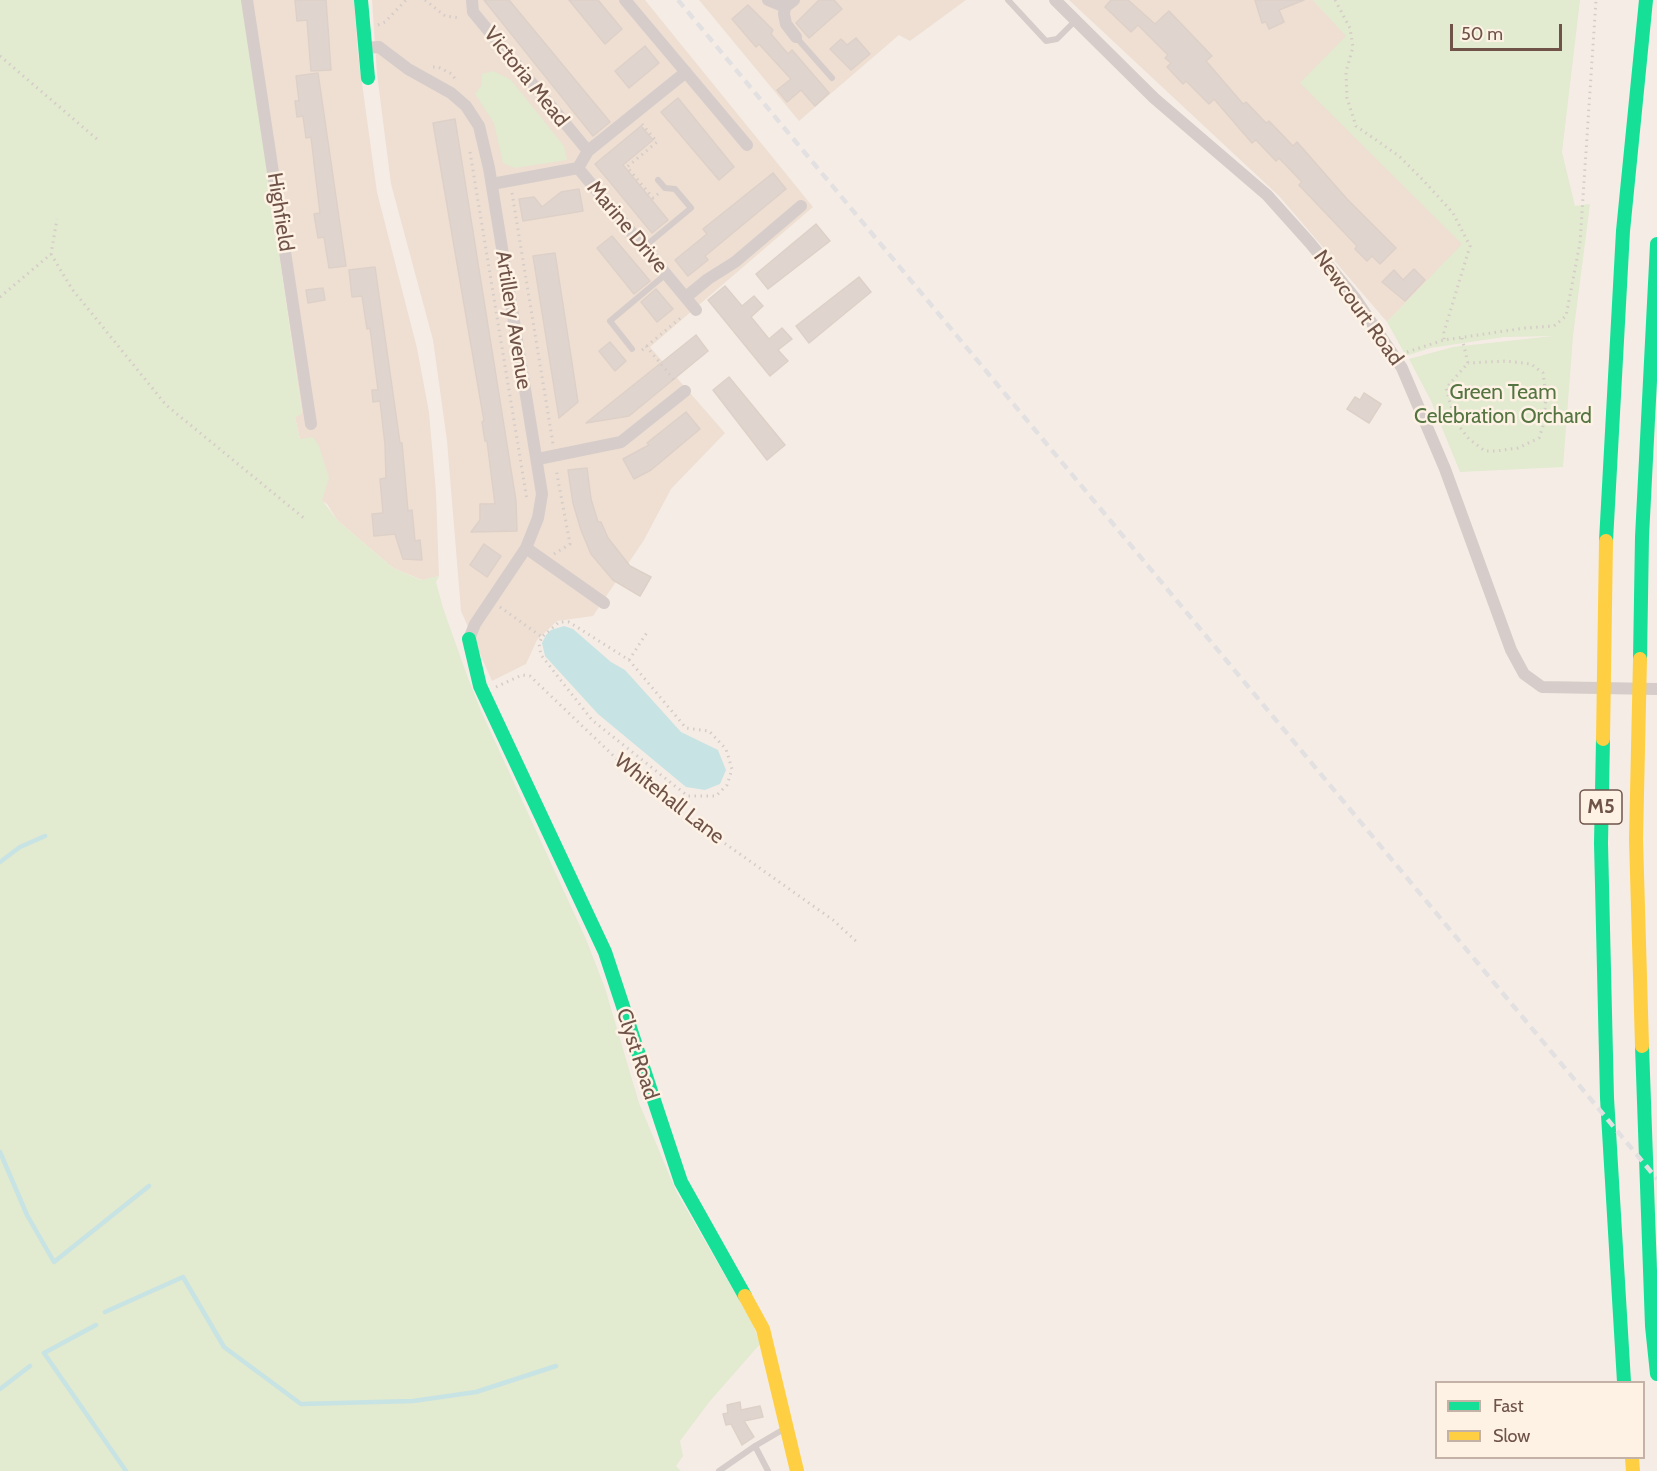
<!DOCTYPE html>
<style>
body{margin:0}
#map{position:relative;width:1657px;height:1471px;overflow:hidden;background:#f5ede5;font-family:Cabin,sans-serif}
canvas{display:block}
.legend{position:absolute;left:1435px;top:1381px;width:210px;height:78px;box-sizing:border-box;background:#fef2e5;border:2px solid #c5b2a7;margin:0;padding:8px 10px;list-style:none;font-size:18px;color:#6f5349}
.legend li{display:flex;align-items:center;gap:12px;height:30px}
.legend b{width:30px;border:2px solid #c5b2a7}
.scale{position:absolute;left:1450px;top:24px;width:112px;height:27px;box-sizing:border-box;border:3px solid #6f5349;border-top:0;padding-left:8px;font-size:18px;line-height:21px;white-space:nowrap;color:#6f5349;-webkit-text-stroke:4px #fef2e5;paint-order:stroke}
</style>
<div id="map">
<canvas width="1657" height="1471"></canvas>
<ul class="legend">
<li><b style="height:8px;background:#16e098"></b>Fast</li>
<li><b style="height:8px;background:#ffcf43"></b>Slow</li>
</ul>
<div class="scale">50 m</div>
</div>
<script>
const context = document.querySelector('canvas').getContext('2d');
context.lineJoin = 'round';
function paint(path, color) {
  context.fillStyle = color;
  context.fill(path, 'evenodd');
}
function poly(rows) {
  const path = new Path2D();
  for (const r of rows) {
    path.moveTo(r[0], r[1]);
    for (let i = 2; i < r.length; i += 2) path.lineTo(r[i], r[i + 1]);
  }
  return path;
}
function stroke(path, color, width, dash) {
  context.strokeStyle = color;
  context.lineWidth = width;
  context.lineCap = dash ? 'butt' : 'round';
  context.setLineDash(dash || []);
  context.stroke(path);
}
function label(font, color, halo, rows, align = 'center') {
  context.font = font + ' Cabin,sans-serif';
  context.lineWidth = 5;
  context.setLineDash([]);
  context.textBaseline = 'middle';
  context.strokeStyle = halo;
  context.fillStyle = color;
  for (const [text, x, y, turn = 0] of rows) {
    context.save();
    context.translate(x, y);
    context.rotate((+turn || 0) * Math.PI / 180);
    context.textAlign = isNaN(turn) ? turn : align;
    if (halo) context.strokeText(text, 0, 0);
    context.fillText(text, 0, 0);
    context.restore();
  }
}
paint(poly([
 [243,0,354,0,358,54,377,192,417,348,429,412,436,492,439,576,422,580,393,568,337,520,327,504,321,500,300,439,295,417,302,413],
 [372,0,645,0,813,207,650,347,725,433,671,489,644,540,593,616,557,621,537,640,526,664,492,681,461,611,447,441,433,340,391,184,377,74],
 [699,0,966,0,910,41,899,35,799,121],
 [1069,0,1313,0,1347,36,1301,83,1463,244,1387,322,1279,196]
]), '#eedfd2');
paint(poly([
 [0,0,243,0,302,414,295,417,300,439,313,437,319,446,329,478,322,500,337,520,393,568,421,580,439,576,436,582,443,608,468,678,481,711,586,939,605,988,639,1103,677,1193,753,1324,760,1344,710,1401,680,1441,683,1456,676,1466,681,1471,0,1471],
 [1313,0,1580,0,1562,152,1575,206,1590,204,1573,336,1563,467,1460,472,1431,401,1409,359,1453,347,1553,336,1504,337,1430,348,1406,356,1387,322,1462,244,1300,83,1346,36],
 [493,71,511,80,564,146,567,160,515,168,503,163,494,123,475,94,481,86,482,74]
]), '#e2ead0');
paint(poly([
 [564,626,573,629,611,662,625,670,681,732,718,750,726,770,720,784,705,790,686,787,598,714,545,656,542,643,546,635,551,630]
]), '#c8e3e3');
stroke(poly([
 [0,862,20,847,45,836],
 [0,1152,27,1215,54,1262,149,1186],
 [105,1312,183,1277,224,1347,301,1404,413,1401,476,1392,556,1366],
 [96,1325,44,1353,126,1471],
 [0,1389,30,1366]
]), '#c8e3e3', 4.5);
const building = poly([
 [295,0,326,0,331,70,311,71,307,20,297,21,295,0],
 [484,0,509,0,610,122,593,136,484,0],
 [569,0,598,0,622,29,605,44,569,0],
 [819,0,834,0,842,9,809,38,796,23,819,0],
 [1111,0,1128,0,1155,24,1169,11,1212,56,1206,61,1243,104,1246,102,1266,123,1269,121,1293,146,1297,142,1347,199,1396,248,1380,264,1372,256,1367,261,1355,249,1357,246,1299,185,1302,182,1279,158,1276,161,1256,140,1252,143,1214,99,1209,104,1186,81,1183,84,1167,67,1171,63,1165,58,1168,55,1138,25,1131,32,1105,7,1111,0],
 [1255,0,1304,0,1279,10,1284,22,1269,29,1266,22,1262,23,1255,0],
 [748,5,773,30,771,34,788,54,792,50,829,93,815,106,801,90,787,102,777,90,791,79,759,44,756,47,732,19,748,5],
 [856,38,870,54,851,70,830,49,841,39,847,45,856,38],
 [645,46,659,63,629,88,615,71,645,46],
 [318,73,346,266,329,268,324,237,318,238,314,214,320,213,311,137,306,138,303,116,297,117,295,101,299,101,296,76,318,73],
 [678,98,734,167,719,180,661,112,678,98],
 [455,119,516,501,517,531,471,532,480,520,480,504,495,504,487,441,485,441,482,422,484,421,433,123,455,119],
 [641,126,653,140,623,165,668,220,652,233,595,164,641,126],
 [773,173,786,189,705,256,708,260,688,276,675,260,707,234,703,229,773,173],
 [579,189,583,211,523,221,519,199,534,197,542,207,561,192,579,189],
 [816,224,830,241,768,289,756,274,816,224],
 [612,236,650,281,634,294,597,248,612,236],
 [555,253,578,402,559,418,533,256,555,253],
 [375,267,400,443,402,443,408,511,412,510,415,541,420,540,422,560,403,559,395,534,374,536,372,514,383,513,380,479,386,478,385,444,380,401,373,402,372,390,378,390,370,328,367,329,362,296,352,297,349,270,375,267],
 [1414,269,1425,280,1405,301,1382,282,1394,270,1403,280,1414,269],
 [859,277,871,292,809,343,796,326,859,277],
 [725,286,742,306,754,296,763,306,751,317,769,339,782,328,792,339,778,350,788,361,770,376,708,300,725,286],
 [323,288,325,300,308,303,306,290,323,288],
 [656,289,673,309,657,322,641,302,656,289],
 [696,335,708,351,629,416,586,423,696,335],
 [610,342,626,361,615,371,599,351,610,342],
 [729,377,785,445,767,460,713,390,729,377],
 [1364,393,1381,404,1369,423,1347,409,1355,397,1360,400,1364,393],
 [686,412,700,429,651,470,634,479,623,459,649,445,647,443,686,412],
 [587,468,591,499,598,522,601,522,608,538,630,566,651,577,640,596,613,580,591,554,581,530,573,503,568,470,587,468],
 [484,544,501,556,487,577,470,565,484,544],
 [740,1402,741,1410,760,1406,763,1417,744,1421,754,1437,742,1445,731,1424,726,1425,723,1414,728,1413,727,1405,740,1402]
]);
paint(building, '#e0d5ce');
stroke(building, '#ddd0c8', 1.5);
stroke(poly([
 [425,0,445,16,461,18],
 [1335,0,1350,28,1353,47,1346,72,1347,98,1356,126,1399,156,1423,180,1453,213,1470,246,1444,332,1444,340],
 [378,25,385,22,406,0],
 [0,56,98,140],
 [433,67,438,67,452,74,455,79],
 [642,124,657,142,627,167,653,198,659,193],
 [470,152,527,500],
 [512,193,553,444],
 [51,254,72,289,166,405,305,519],
 [0,297,51,254,57,219],
 [1462,338,1468,363,1446,388,1455,421,1469,439,1485,451,1496,451,1518,448,1539,438,1544,423,1546,397,1543,373,1531,364,1506,361,1468,363],
 [646,346,676,382],
 [642,350,683,316],
 [1407,352,1444,340,1525,328,1554,326,1566,316,1580,243,1596,0],
 [554,554,570,544,556,469],
 [500,607,542,637,539,644,541,655,592,720,675,786,688,796,716,796,727,785,732,769,726,749,709,731,686,728,629,660,569,622,559,622,542,637],
 [629,660,648,631],
 [496,687,522,675,530,676,620,762,689,818,833,920,858,943]
]), '#d5ccc8', 3, [1.5, 4.5]);
stroke(poly([
 [1008,0,1046,41,1057,39,1075,21],
 [796,37,832,78],
 [644,247,691,208,675,189,665,188,658,180],
 [632,349,610,321,666,274],
 [719,1471,755,1446],
 [768,1471,755,1446,784,1429]
]), '#d6ccc9', 6);
stroke(poly([
 [247,0,311,424],
 [472,0,473,12,588,151],
 [625,0,747,145],
 [768,0,785,7],
 [794,0,785,7,784,14,786,24,796,37],
 [1055,0,1154,98,1267,195,1310,243,1355,298,1402,368,1445,469,1511,650,1524,674,1542,687,1657,689],
 [365,48,379,47,408,69,451,93,466,106,479,126,489,168,542,494,538,518,526,548,475,624,469,639],
 [578,168,588,151,686,72],
 [492,184,578,168,696,310],
 [686,297,708,279,735,262,801,206],
 [538,459,621,442,685,391],
 [526,548,604,603]
]), '#d6ccc9', 12);
stroke(poly([
 [361,0,368,78],
 [1606,541,1623,231,1646,0],
 [469,639,480,686,605,952,681,1182,745,1296],
 [1640,659,1642,537,1657,244],
 [1603,739,1601,843,1607,1098,1624,1382],
 [1642,1046,1652,1326,1657,1374]
]), '#16e098', 14);
stroke(poly([
 [1640,659,1636,839,1642,1046],
 [1603,739,1606,541],
 [745,1296,763,1329,797,1471],
 [1632,1458,1633,1471]
]), '#ffcf43', 14);
stroke(poly([
 [678,0,1657,1179]
]), '#e3e0e2', 4.5, [9, 6]);
for (const [x, y, w] of [
 [1601,807,42]
]) {
  const box = new Path2D();
  box.roundRect(x - w / 2, y - 17, w, 34, 4.5);
  context.fillStyle = '#fef2e5';
  context.fill(box);
  stroke(box, '#6f5349', 1.5);
}
label('bold 20px', '#6f5349', null, [
 ["M5",1601,807]
]);
label('21px', '#6f5349', '#fef2e5', [
 ["Victoria Mead",526,77,51],
 ["Highfield",280,212,81],
 ["Marine Drive",627,227,50],
 ["Newcourt Road",1358,308,54],
 ["Artillery Avenue",513,320,81],
 ["Whitehall Lane",669,799,38],
 ["Clyst Road",637,1054,72]
]);
label('21px', '#547542', '#fef2e5', [
 ["Green Team",1503,393],
 ["Celebration Orchard",1503,417]
]);
</script>
